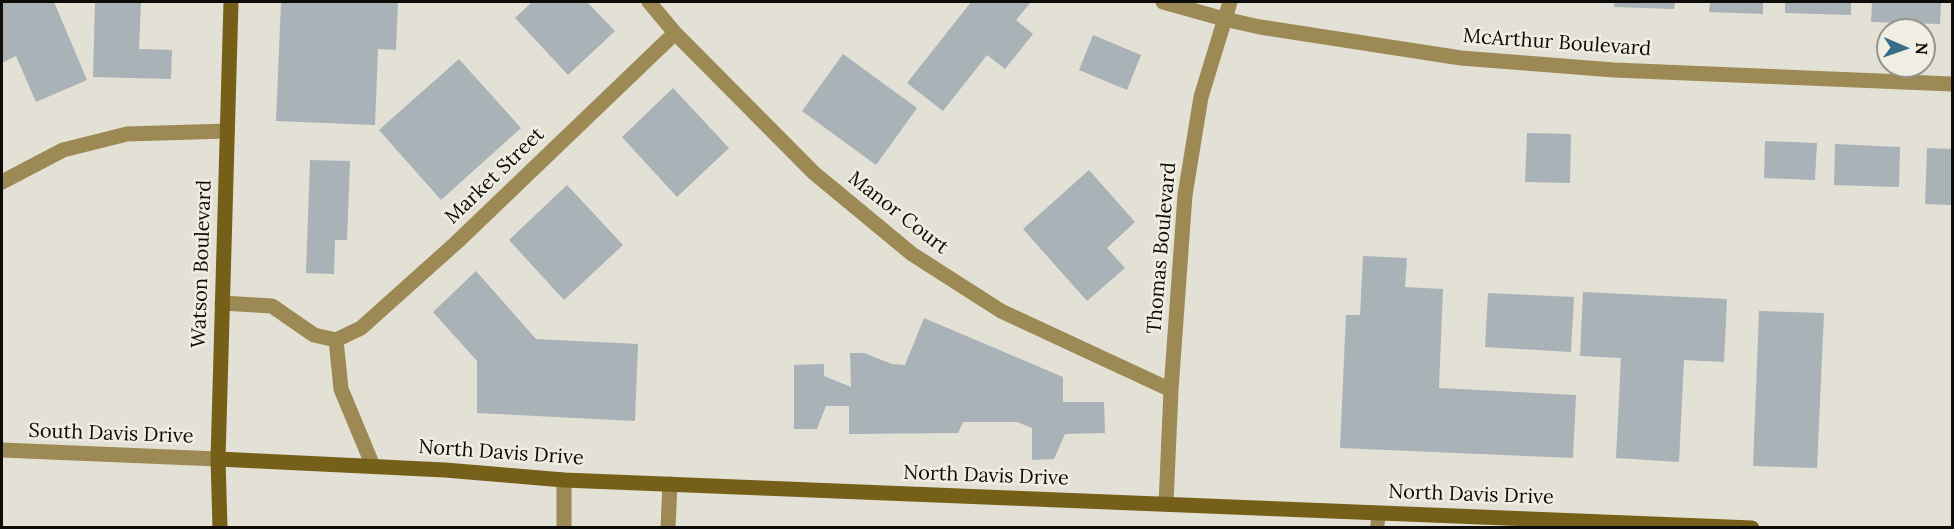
<!DOCTYPE html>
<style>
body{margin:0}
#map{position:relative;width:1954px;height:529px;overflow:hidden;background:#e3e0d6;font-family:Lora,serif}
canvas{display:block}
.frame{position:absolute;inset:0;border:3px solid #0e0c09;pointer-events:none}
.north{position:absolute;left:1876px;top:18px;width:60px;height:60px;box-sizing:border-box;background:#f0ede3;border:2px solid #96938c;border-radius:50%;rotate:92deg;font-size:16px;font-weight:700;line-height:24px;text-align:center;color:#0e0c09}
.north::after{content:'';display:block;margin:auto;width:21px;height:27px;background:#366e88;clip-path:polygon(50% 0,100% 100%,50% 72%,0 100%)}
</style>
<div id="map">
<canvas width="1954" height="529"></canvas>
<div class="frame"></div>
<div class="north">N</div>
</div>
<script>
const context = document.querySelector('canvas').getContext('2d');
context.lineJoin = 'round';
function paint(path, color) {
  context.fillStyle = color;
  context.fill(path, 'evenodd');
}
function poly(rows) {
  const path = new Path2D();
  for (const r of rows) {
    path.moveTo(r[0], r[1]);
    for (let i = 2; i < r.length; i += 2) path.lineTo(r[i], r[i + 1]);
  }
  return path;
}
function stroke(path, color, width, dash) {
  context.strokeStyle = color;
  context.lineWidth = width;
  context.lineCap = dash ? 'butt' : 'round';
  context.setLineDash(dash || []);
  context.stroke(path);
}
function label(font, color, halo, rows, align = 'center') {
  context.font = font + ' Lora,serif';
  context.lineWidth = 5;
  context.setLineDash([]);
  context.textBaseline = 'middle';
  context.strokeStyle = halo;
  context.fillStyle = color;
  for (const [text, x, y, turn = 0] of rows) {
    context.save();
    context.translate(x, y);
    context.rotate((+turn || 0) * Math.PI / 180);
    context.textAlign = isNaN(turn) ? turn : align;
    if (halo) context.strokeText(text, 0, 0);
    context.fillText(text, 0, 0);
    context.restore();
  }
}
paint(poly([
 [2,2,54,2,87,80,36,102,16,56,2,63],
 [95,2,141,2,139,49,172,50,171,79,93,77],
 [281,2,398,2,396,50,378,49,375,125,276,121],
 [532,2,587,2,615,31,568,75,515,18],
 [971,2,1031,2,1016,20,1033,34,1005,69,987,55,943,111,907,83],
 [1614,2,1675,2,1674,9,1614,7],
 [1710,2,1763,2,1763,14,1709,12],
 [1785,2,1851,2,1851,15,1785,13],
 [1872,2,1941,2,1940,24,1871,22],
 [1093,35,1141,55,1127,90,1079,70],
 [843,54,917,108,876,165,802,111],
 [459,59,521,128,441,200,379,130],
 [673,88,729,148,677,197,622,137],
 [1527,133,1571,134,1570,183,1525,182],
 [1765,141,1817,143,1815,180,1764,178],
 [1835,144,1900,147,1899,187,1834,185],
 [1927,148,1952,149,1952,205,1925,204],
 [310,160,350,161,347,240,335,240,334,274,306,273],
 [1089,170,1135,222,1107,248,1125,268,1087,301,1023,229],
 [567,185,623,245,564,300,509,240],
 [1363,256,1407,258,1405,287,1443,289,1439,388,1576,395,1573,458,1340,448,1346,315,1360,315],
 [476,271,536,339,638,344,635,421,477,413,477,361,433,312],
 [1583,292,1727,299,1724,362,1684,360,1679,462,1616,458,1621,358,1580,356],
 [1488,293,1574,297,1571,352,1485,347],
 [1759,311,1824,313,1817,468,1753,466],
 [924,318,1063,377,1063,402,1104,402,1105,433,1065,434,1054,459,1032,460,1032,428,1017,422,963,422,958,433,849,434,849,406,826,406,817,429,794,429,794,365,824,364,824,376,851,387,850,353,864,353,892,364,905,365]
]), '#a8b2b7');
stroke(poly([
 [1377,528,1379,513]
]), '#9c8954', 14);
stroke(poly([
 [649,2,675,33,814,173,912,254,1001,311,1171,390],
 [1163,2,1224,19,1260,27,1461,58,1614,70,1952,84],
 [2,182,63,150,127,134,227,131],
 [222,303,272,306,314,335,336,340,361,328,457,242,675,33],
 [336,340,341,389,373,466],
 [1166,504,1171,390,1185,195,1201,97,1230,2],
 [564,528,564,480],
 [668,528,670,484]
]), '#9c8954', 15);
stroke(poly([
 [2,450,218,459]
]), '#9c8954', 15);
stroke(poly([
 [218,459,445,470,564,480,1752,528],
 [220,528,218,459,231,2]
]), '#766019', 15);
label('20px', '#0e0c09', '#f0ede3', [
 ["McArthur Boulevard",1557,43,4],
 ["Market Street",495,176,-44],
 ["Manor Court",898,213,38],
 ["Thomas Boulevard",1162,248,-85],
 ["Watson Boulevard",202,264,-88],
 ["South Davis Drive",111,434,2],
 ["North Davis Drive",501,453,4],
 ["North Davis Drive",986,476,2],
 ["North Davis Drive",1471,495,2]
]);
</script>
